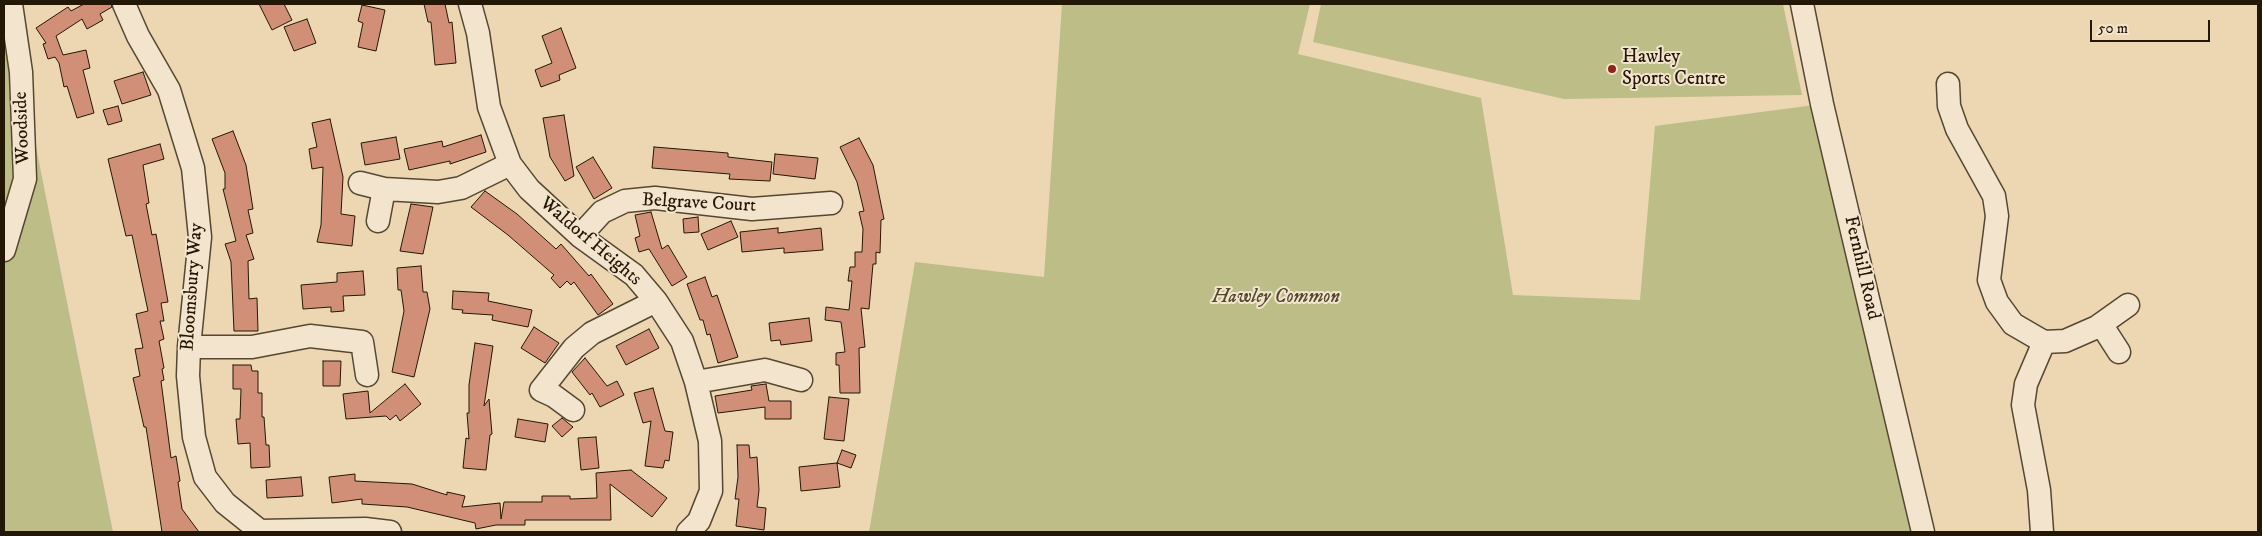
<!DOCTYPE html>
<style>
body{margin:0}
#map{position:relative;width:2262px;height:536px;overflow:hidden;background:#ecd7b2;font-family:"IM FELL DW Pica",serif}
canvas{display:block}
.frame{position:absolute;inset:0;border:5px solid #231706;pointer-events:none}
.scale{position:absolute;left:2090px;top:20px;width:120px;height:22px;box-sizing:border-box;border:2px solid #231706;border-top:0;padding-left:6px;font-size:15px;line-height:18px;white-space:nowrap;color:#231706;-webkit-text-stroke:4px #f3e5cd;paint-order:stroke}
</style>
<div id="map">
<canvas width="2262" height="536"></canvas>
<div class="frame"></div>
<div class="scale">50 m</div>
</div>
<script>
const context = document.querySelector('canvas').getContext('2d');
context.lineJoin = 'round';
function paint(path, color) {
  context.fillStyle = color;
  context.fill(path, 'evenodd');
}
function poly(rows) {
  const path = new Path2D();
  for (const r of rows) {
    path.moveTo(r[0], r[1]);
    for (let i = 2; i < r.length; i += 2) path.lineTo(r[i], r[i + 1]);
  }
  return path;
}
function stroke(path, color, width, dash) {
  context.strokeStyle = color;
  context.lineWidth = width;
  context.lineCap = dash ? 'butt' : 'round';
  context.setLineDash(dash || []);
  context.stroke(path);
}
function label(font, color, halo, rows, align = 'center') {
  context.font = font + ' "IM FELL DW Pica",serif';
  context.lineWidth = 4;
  context.setLineDash([]);
  context.textBaseline = 'middle';
  context.strokeStyle = halo;
  context.fillStyle = color;
  for (const [text, x, y, turn = 0] of rows) {
    context.save();
    context.translate(x, y);
    context.rotate((+turn || 0) * Math.PI / 180);
    context.textAlign = isNaN(turn) ? turn : align;
    if (halo) context.strokeText(text, 0, 0);
    context.fillText(text, 0, 0);
    context.restore();
  }
}
paint(poly([
 [4,4,21,72,113,532,4,532],
 [1062,4,1310,4,1298,54,1481,98,1513,295,1640,300,1655,126,1822,104,1927,532,869,532,915,262,1044,277],
 [1321,4,1783,4,1802,95,1564,99,1313,42]
]), '#bdbd88');
const building = poly([
 [84,4,111,4,112,7,100,14,103,20,87,29,82,19,56,36,63,55,86,50,90,68,83,70,94,113,77,118,67,86,64,87,59,63,55,57,48,59,43,44,46,43,36,28,68,7,71,11,84,4],
 [259,4,284,4,292,20,272,30,259,4],
 [424,4,445,4,449,23,452,22,456,63,435,65,431,22,428,22,424,4],
 [362,5,385,10,376,51,358,47,363,23,358,21,362,5],
 [307,19,316,43,294,51,284,27,307,19],
 [561,28,576,68,559,75,560,80,541,87,535,70,552,63,542,36,561,28],
 [143,72,151,95,122,104,114,81,143,72],
 [118,106,122,121,108,125,103,110,118,106],
 [564,115,574,176,565,181,550,157,543,118,564,115],
 [330,119,343,177,341,214,355,216,352,246,317,242,321,225,323,167,312,169,309,149,317,147,312,123,330,119],
 [233,131,246,165,253,209,248,210,253,233,246,235,254,259,248,261,249,299,257,298,258,331,234,331,231,262,225,244,236,241,223,189,225,189,225,173,212,139,233,131],
 [481,135,486,152,450,164,450,161,409,170,404,149,442,141,443,147,481,135],
 [396,137,400,159,365,165,361,143,396,137],
 [859,138,873,165,884,219,881,220,880,253,876,252,876,264,873,264,869,309,861,308,865,347,859,348,860,393,840,393,839,365,836,365,836,353,845,352,841,322,825,320,826,307,849,310,852,281,848,281,850,267,855,267,855,252,862,252,863,229,859,212,864,211,857,182,840,147,859,138],
 [160,144,164,159,143,165,149,203,146,204,152,235,156,234,168,302,161,303,164,321,160,321,164,339,159,341,164,368,162,369,164,380,161,381,171,458,176,456,180,481,178,482,182,509,199,532,162,532,146,427,144,427,133,378,140,376,135,349,143,348,136,314,148,311,132,235,126,236,108,159,160,144],
 [654,147,728,153,728,157,772,162,770,181,729,179,730,174,652,168,654,147],
 [775,154,818,158,815,179,773,174,775,154],
 [593,157,612,188,594,199,576,167,593,157],
 [485,191,517,214,556,249,561,244,589,276,591,274,613,304,598,315,574,282,571,285,567,281,560,288,551,278,554,275,508,235,471,207,485,191],
 [411,204,433,207,423,254,400,251,411,204],
 [651,212,662,249,668,245,687,277,672,286,649,249,639,252,635,238,640,236,635,215,651,212],
 [698,217,699,232,684,233,683,219,698,217],
 [731,221,738,237,708,250,701,234,731,221],
 [778,228,778,233,821,228,823,250,784,253,784,248,742,252,740,232,778,228],
 [421,266,423,292,427,292,430,309,414,377,392,372,404,311,401,290,398,290,397,268,421,266],
 [363,271,365,295,343,296,344,311,331,312,331,307,303,309,301,285,337,282,337,273,363,271],
 [705,277,712,297,717,295,738,357,718,363,710,334,707,335,703,320,700,320,687,284,705,277],
 [453,291,489,293,488,301,532,310,528,327,492,320,493,315,462,313,463,310,452,309,453,291],
 [809,318,812,341,781,345,780,340,771,341,769,323,809,318],
 [534,327,559,343,545,363,521,348,534,327],
 [649,329,659,348,626,365,616,346,649,329],
 [475,343,493,346,484,406,489,399,492,434,490,435,486,470,463,468,466,438,469,439,467,413,469,413,469,385,475,343],
 [585,358,607,386,617,381,624,395,600,407,592,393,590,395,572,372,585,358],
 [323,361,341,361,340,386,323,386,323,361],
 [233,365,251,365,252,371,258,371,258,393,262,393,262,417,264,417,266,445,269,445,270,467,251,468,250,443,238,444,236,419,240,419,241,389,233,389,233,365],
 [405,384,421,404,400,421,396,415,390,420,386,416,346,419,343,394,368,391,370,413,405,384],
 [766,384,769,401,791,401,791,419,765,419,765,407,718,413,715,396,752,390,751,386,766,384],
 [653,388,665,431,673,432,669,461,665,460,663,468,645,466,651,421,643,423,634,393,653,388],
 [829,397,849,399,844,441,824,439,829,397],
 [562,418,573,427,562,437,552,426,562,418],
 [518,419,548,424,545,442,515,437,518,419],
 [596,437,599,468,581,470,578,438,596,437],
 [737,445,749,445,750,458,757,457,759,490,757,507,766,508,764,530,736,526,739,499,735,499,738,477,737,445],
 [842,450,856,455,851,468,837,463,842,450],
 [837,463,840,487,801,491,799,467,837,463],
 [631,470,667,498,652,517,610,484,611,520,525,520,525,525,496,525,476,529,475,523,407,507,362,504,362,499,332,503,329,477,355,474,355,481,412,484,447,495,447,492,465,496,462,507,500,503,501,519,504,502,542,502,542,496,570,496,570,499,597,498,596,473,631,470],
 [301,477,303,496,267,498,266,480,301,477]
]);
paint(building, '#d28f77');
stroke(building, '#231706', 1);
const minor = poly([
 [124,4,138,36,169,90,193,168,200,237,189,347,188,376,194,437,205,477,225,503,260,531],
 [470,4,478,33,489,107,510,164,529,189,580,236,634,275,656,301,682,341,696,382,710,441,711,491,699,521,688,532],
 [1802,4,1822,104,1923,532],
 [1948,84,1949,106,1957,129,1994,196,1997,216,1989,280,1997,302,2013,324,2044,342,2065,341,2097,327,2128,305],
 [360,183,384,189,438,192,461,188,510,164],
 [378,221,384,189],
 [580,236,602,212,625,201,655,198,752,209,831,203],
 [4,250,25,179,21,72,11,4],
 [2101,324,2119,352],
 [189,347,252,347,310,336,362,342,367,375],
 [696,382,765,370,801,380],
 [573,410,554,396,541,390,574,348,592,333,656,301],
 [260,531,365,529,390,532],
 [2042,532,2039,490,2023,405,2026,384,2044,342]
]);
stroke(minor, '#554731', 25);
stroke(minor, '#f3e5cd', 22);
for (const [x, y, r, color] of [
 [1612,69,5,"#8f2418"]
]) {
  const dot = new Path2D();
  dot.arc(x, y, r, 0, 2 * Math.PI);
  context.fillStyle = color;
  context.fill(dot);
  stroke(dot, '#f3e5cd', 2);
}
label('19px', '#231706', '#f3e5cd', [
 ["Hawley",1622,58],
 ["Sports Centre",1622,80]
], 'left');
label('19px', '#231706', '#f3e5cd', [
 ["Woodside",23,128,-92],
 ["Belgrave Court",699,204,3],
 ["Waldorf Heights",590,242,40],
 ["Fernhill Road",1861,268,77],
 ["Bloomsbury Way",193,287,-86]
]);
label('italic 19px', '#51492d', '#f3e5cd', [
 ["Hawley Common",1276,298]
]);
</script>
